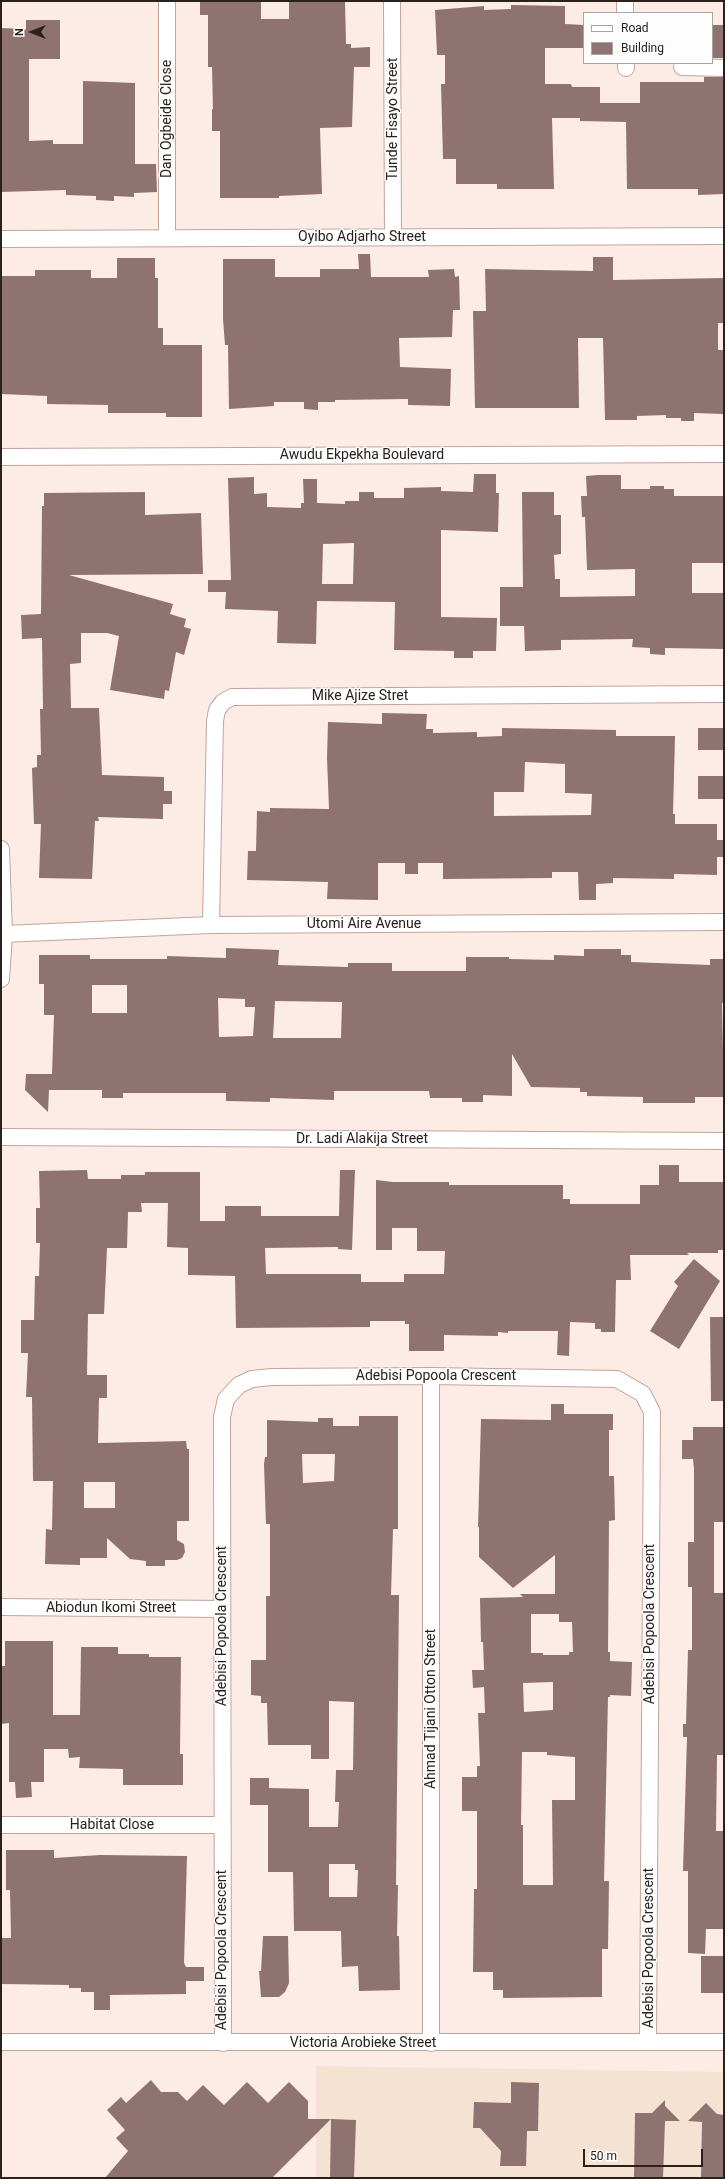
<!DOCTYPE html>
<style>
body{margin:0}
#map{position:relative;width:725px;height:2179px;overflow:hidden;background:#fdece5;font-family:Roboto,sans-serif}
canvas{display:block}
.frame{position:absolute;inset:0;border:2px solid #2a201c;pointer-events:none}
.legend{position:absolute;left:583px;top:12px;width:130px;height:52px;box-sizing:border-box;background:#fdfdfd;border:1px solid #a9a5a3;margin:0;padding:5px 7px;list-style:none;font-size:12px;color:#2a201c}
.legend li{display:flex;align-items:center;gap:8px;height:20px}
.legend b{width:20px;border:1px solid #a9a5a3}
.north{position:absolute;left:12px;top:12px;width:40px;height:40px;-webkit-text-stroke:3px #fdfdfd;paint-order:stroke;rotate:270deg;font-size:11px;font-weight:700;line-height:16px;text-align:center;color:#2a201c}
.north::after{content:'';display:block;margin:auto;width:14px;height:18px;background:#2a201c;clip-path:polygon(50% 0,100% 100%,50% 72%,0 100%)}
.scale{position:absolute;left:583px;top:2149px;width:120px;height:18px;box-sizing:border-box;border:2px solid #2a201c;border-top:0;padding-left:5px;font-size:12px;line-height:14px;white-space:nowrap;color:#2a201c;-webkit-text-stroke:3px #fdfdfd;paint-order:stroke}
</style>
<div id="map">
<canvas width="725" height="2179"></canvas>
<div class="frame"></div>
<ul class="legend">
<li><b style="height:5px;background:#fff"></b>Road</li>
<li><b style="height:11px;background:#8e7371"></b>Building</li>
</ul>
<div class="north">N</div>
<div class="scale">50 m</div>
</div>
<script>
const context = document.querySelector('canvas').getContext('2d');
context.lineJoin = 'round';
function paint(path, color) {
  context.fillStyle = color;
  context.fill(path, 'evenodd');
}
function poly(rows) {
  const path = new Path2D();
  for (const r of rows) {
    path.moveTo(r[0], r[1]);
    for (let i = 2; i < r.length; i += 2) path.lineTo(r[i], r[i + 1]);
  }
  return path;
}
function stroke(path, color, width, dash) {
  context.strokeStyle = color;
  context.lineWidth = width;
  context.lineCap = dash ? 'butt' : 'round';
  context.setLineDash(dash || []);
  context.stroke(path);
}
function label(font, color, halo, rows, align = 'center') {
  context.font = font + ' Roboto,sans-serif';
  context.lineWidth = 3;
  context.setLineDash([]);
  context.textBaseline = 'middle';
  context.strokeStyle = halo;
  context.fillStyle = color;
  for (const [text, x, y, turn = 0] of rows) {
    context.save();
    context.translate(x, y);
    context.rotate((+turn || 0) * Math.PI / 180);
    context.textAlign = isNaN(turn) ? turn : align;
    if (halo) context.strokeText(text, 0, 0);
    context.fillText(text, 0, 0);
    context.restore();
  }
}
paint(poly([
 [316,2066,724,2072,724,2178,316,2178]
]), '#f6e2d3');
paint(poly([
 [200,1,261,1,261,19,289,19,289,1,345,1,346,44,351,44,351,48,370,47,370,67,354,67,352,127,320,128,322,194,279,196,279,198,220,198,220,131,212,131,212,109,213,109,212,67,208,67,208,15,200,15],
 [511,5,565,6,565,24,584,25,584,48,545,48,545,84,571,84,572,87,600,87,600,103,640,103,640,82,704,82,704,77,724,77,724,194,698,195,698,189,627,189,626,122,580,121,580,118,552,118,554,189,497,189,497,184,456,184,456,159,443,159,441,84,445,84,445,55,437,55,435,10,484,6,484,10,511,9],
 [26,20,60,20,60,59,29,59,29,141,53,140,53,144,83,144,83,81,135,83,135,164,156,164,157,192,134,193,134,197,114,196,114,201,96,200,96,196,66,195,66,190,1,192,1,28,26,29],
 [712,25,724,25,724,58,712,58],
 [358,254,370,254,371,277,429,277,428,270,454,269,455,277,459,276,460,310,453,310,452,337,399,338,400,367,451,369,450,406,408,405,408,399,335,400,335,402,318,402,318,410,304,409,304,402,274,402,274,406,229,409,228,345,225,345,223,319,223,259,275,259,275,277,320,277,320,269,359,269],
 [593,257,613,257,613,280,724,278,724,323,718,323,718,350,724,350,724,414,694,413,694,421,681,421,681,418,666,418,666,415,637,416,637,420,605,420,603,338,578,338,579,408,475,408,473,311,486,311,485,269,593,271],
 [117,258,155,258,155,278,158,278,158,328,163,328,163,345,202,345,202,417,166,417,166,413,108,413,108,405,47,404,47,396,1,394,1,276,35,276,35,270,91,270,91,278,117,278],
 [474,474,496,474,496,493,499,493,498,532,441,530,441,617,497,618,496,651,473,651,473,658,454,658,454,651,394,650,395,602,317,601,316,644,277,643,278,611,225,609,226,592,208,592,208,580,231,580,228,478,254,477,254,494,267,493,267,507,301,508,301,503,304,503,303,479,317,479,317,503,345,504,345,501,359,501,359,492,374,492,374,498,404,498,404,488,441,487,441,491,473,492],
 [354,543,353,584,322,584,323,544],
 [598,475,621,475,621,489,650,489,650,486,664,486,664,489,674,489,674,496,724,496,724,563,692,563,692,593,724,593,724,649,665,648,665,655,650,654,650,648,632,647,633,639,561,640,561,650,525,651,524,626,500,626,500,587,523,587,522,492,554,492,554,515,561,515,561,554,554,555,555,579,560,579,560,597,635,596,635,569,587,570,585,517,582,517,581,496,587,496,586,476],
 [145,492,145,515,201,513,203,574,69,575,173,604,170,614,186,619,184,627,191,629,184,655,176,652,169,691,165,690,164,699,110,690,119,636,107,633,81,633,81,663,70,664,71,708,99,708,102,775,164,777,164,791,172,791,172,804,163,804,163,819,98,817,99,821,95,821,92,879,39,878,41,824,34,824,32,768,37,767,37,755,41,755,40,709,43,709,42,638,22,639,21,615,41,614,42,506,44,506,44,493],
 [382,713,427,714,426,729,433,729,433,733,477,732,477,737,502,736,502,728,616,730,616,736,675,736,673,814,675,814,675,824,717,824,717,840,724,840,724,857,717,857,717,875,674,874,674,879,613,878,613,883,596,884,596,900,579,900,578,872,552,872,552,878,443,879,443,863,418,863,418,874,405,874,405,863,378,863,378,900,327,899,328,882,247,880,248,851,256,851,257,811,270,812,270,808,329,809,327,758,328,722,382,724],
 [525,762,565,764,565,793,592,794,591,815,494,816,494,792,524,792],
 [698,728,724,728,724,750,698,750],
 [698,776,724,776,724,799,698,799],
 [226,948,279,950,278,965,348,967,348,963,392,963,392,971,466,971,466,957,509,957,509,959,554,960,554,955,584,956,584,949,621,949,621,955,631,955,631,962,710,965,710,959,724,959,724,1003,722,1003,724,1097,695,1097,695,1103,643,1103,643,1097,587,1096,587,1092,580,1092,580,1088,531,1087,512,1054,512,1096,483,1095,483,1102,462,1102,462,1098,430,1098,429,1091,334,1091,334,1100,270,1098,270,1102,226,1101,226,1093,123,1093,123,1098,102,1098,102,1090,49,1090,48,1112,25,1090,26,1074,52,1074,54,1015,44,1015,44,984,39,984,39,955,90,955,90,959,167,959,167,956,226,958],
 [92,985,127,985,127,1013,92,1013],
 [218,998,245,999,245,1007,255,1007,253,1036,219,1037],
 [275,1001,342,1002,341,1038,273,1038],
 [659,1165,679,1165,679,1182,724,1182,724,1250,718,1250,718,1253,687,1253,689,1255,630,1255,631,1280,616,1280,615,1332,601,1332,601,1329,595,1329,595,1323,570,1322,569,1356,557,1355,558,1331,508,1331,508,1333,498,1332,498,1336,444,1335,444,1351,409,1351,409,1324,405,1324,405,1321,370,1321,370,1327,236,1328,235,1276,188,1275,188,1248,167,1247,168,1203,141,1203,142,1212,128,1212,127,1248,107,1248,104,1314,88,1314,87,1375,107,1375,107,1398,99,1398,98,1443,186,1441,187,1449,189,1449,189,1521,177,1521,177,1540,184,1544,185,1552,182,1558,177,1560,165,1560,165,1566,146,1566,146,1561,130,1559,107,1538,107,1558,80,1558,80,1565,45,1564,46,1529,52,1530,53,1481,33,1481,32,1397,26,1397,28,1353,21,1353,21,1320,34,1320,35,1276,39,1276,40,1243,36,1243,36,1208,40,1208,39,1171,87,1170,88,1179,121,1179,121,1175,145,1175,145,1172,200,1172,200,1221,225,1221,225,1206,261,1206,261,1216,339,1216,340,1170,355,1170,352,1250,338,1249,338,1247,265,1248,266,1274,361,1274,361,1282,404,1282,404,1274,444,1274,445,1251,417,1251,417,1228,392,1228,392,1250,376,1250,376,1180,393,1182,449,1182,449,1185,563,1185,563,1199,570,1199,570,1204,640,1204,640,1185,659,1185],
 [84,1482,115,1482,115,1508,84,1508],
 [694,1259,720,1281,679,1349,650,1331,678,1286,674,1282],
 [710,1317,724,1317,724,1401,711,1401],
 [551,1404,564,1404,564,1414,613,1414,613,1430,609,1430,609,1476,614,1476,615,1520,609,1521,608,1652,610,1652,610,1661,632,1662,631,1696,610,1695,610,1697,608,1697,604,1881,609,1881,608,1949,602,1949,602,1997,503,1998,503,1990,493,1990,493,1972,473,1972,474,1889,477,1889,477,1811,462,1811,462,1777,477,1777,477,1766,480,1766,478,1713,485,1713,484,1687,473,1688,472,1670,484,1670,483,1642,481,1642,480,1598,523,1597,520,1594,555,1594,555,1555,513,1588,479,1557,479,1527,478,1527,481,1419,551,1420],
 [531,1614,559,1614,559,1622,572,1622,573,1652,569,1652,569,1655,543,1655,543,1653,531,1653],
 [553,1682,553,1710,524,1712,523,1683],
 [522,1752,547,1752,547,1755,575,1757,575,1800,552,1800,553,1885,523,1885,523,1825,521,1825],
 [359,1416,398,1416,398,1529,393,1529,391,1595,399,1595,396,1885,398,1885,397,1936,399,1936,400,1990,359,1991,358,1966,342,1967,341,1931,294,1931,293,1872,268,1872,268,1805,250,1805,250,1778,269,1778,269,1788,309,1789,309,1827,338,1827,339,1802,335,1802,336,1770,353,1770,354,1702,329,1701,329,1759,311,1759,311,1745,268,1745,267,1703,261,1703,261,1696,251,1695,251,1660,266,1660,266,1596,270,1596,270,1524,266,1524,264,1464,265,1457,267,1457,267,1420,318,1422,318,1418,333,1418,333,1426,359,1426],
 [302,1454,335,1454,334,1481,303,1483],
 [329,1864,355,1864,355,1870,358,1870,357,1897,329,1897],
 [693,1427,724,1427,724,1522,714,1522,714,1593,724,1593,724,1755,717,1755,716,1831,724,1831,724,1929,706,1929,705,1954,688,1953,688,1871,683,1871,687,1737,683,1737,683,1724,686,1724,688,1650,692,1650,692,1587,688,1587,688,1542,694,1542,694,1469,693,1459,682,1459,682,1440,693,1440],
 [5,1641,53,1641,53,1715,80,1715,81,1647,118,1647,118,1654,149,1654,149,1657,181,1657,180,1754,183,1754,183,1785,123,1785,123,1769,79,1768,80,1757,69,1758,68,1749,44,1749,44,1782,31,1782,32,1797,16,1798,15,1782,9,1782,9,1723,1,1724,1,1666,5,1666],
 [6,1850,54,1850,54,1858,100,1855,187,1856,184,1963,186,1967,204,1967,204,1981,186,1981,186,1994,110,1995,110,2010,94,2010,94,1992,81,1992,81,1988,69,1988,69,1985,1,1984,1,1938,11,1938,10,1890,6,1890],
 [263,1936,288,1936,289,1983,285,1992,279,1997,261,1997,259,1971,261,1971],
 [701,1956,724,1956,724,1993,701,1993],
 [151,2080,161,2092,178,2092,187,2101,203,2085,224,2105,247,2082,268,2103,289,2082,308,2101,308,2119,331,2119,272,2178,105,2178,128,2151,116,2138,125,2130,107,2110,121,2097,126,2103],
 [511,2082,539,2083,538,2131,527,2131,526,2166,500,2166,501,2151,480,2128,473,2128,474,2102,511,2103],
 [665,2100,665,2106,680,2121,665,2121,663,2178,634,2178,635,2113,652,2113],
 [706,2103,717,2114,724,2115,724,2178,701,2178,702,2122,688,2121],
 [331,2119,356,2120,354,2178,330,2178]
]), '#8e7371');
const minor = poly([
 [167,1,167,237],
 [392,1,393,237],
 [625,1,625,13],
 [626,63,626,68],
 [682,67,724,68],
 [1,239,724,236],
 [1,457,724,454],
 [1,849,4,934,1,979],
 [211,925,215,721,217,710,223,702,232,697,724,694],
 [4,934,211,925,724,922],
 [1,1137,724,1141],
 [431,1376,431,2043],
 [1,1607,222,1609],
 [1,1825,222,1825],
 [1,2042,724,2042],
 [223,2043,222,1417,226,1399,239,1385,252,1379,272,1377,431,1376,617,1379,643,1394,652,1412,648,2041]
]);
stroke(minor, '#c0a59b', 18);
stroke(minor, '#fff', 16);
label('14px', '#2a201c', '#fdfdfd', [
 ["Dan Ogbeide Close",167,119,-90],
 ["Tunde Fisayo Street",393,119,-90],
 ["Oyibo Adjarho Street",362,237],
 ["Awudu Ekpekha Boulevard",362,455],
 ["Mike Ajize Stret",360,696],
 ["Utomi Aire Avenue",364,924],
 ["Dr. Ladi Alakija Street",362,1139],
 ["Adebisi Popoola Crescent",436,1376],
 ["Abiodun Ikomi Street",111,1608],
 ["Adebisi Popoola Crescent",650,1624,-90],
 ["Adebisi Popoola Crescent",222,1626,-90],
 ["Ahmad Tijani Otton Street",431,1709,-90],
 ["Habitat Close",112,1825],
 ["Adebisi Popoola Crescent",649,1948,-90],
 ["Adebisi Popoola Crescent",222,1950,-90],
 ["Victoria Arobieke Street",363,2043]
]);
</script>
